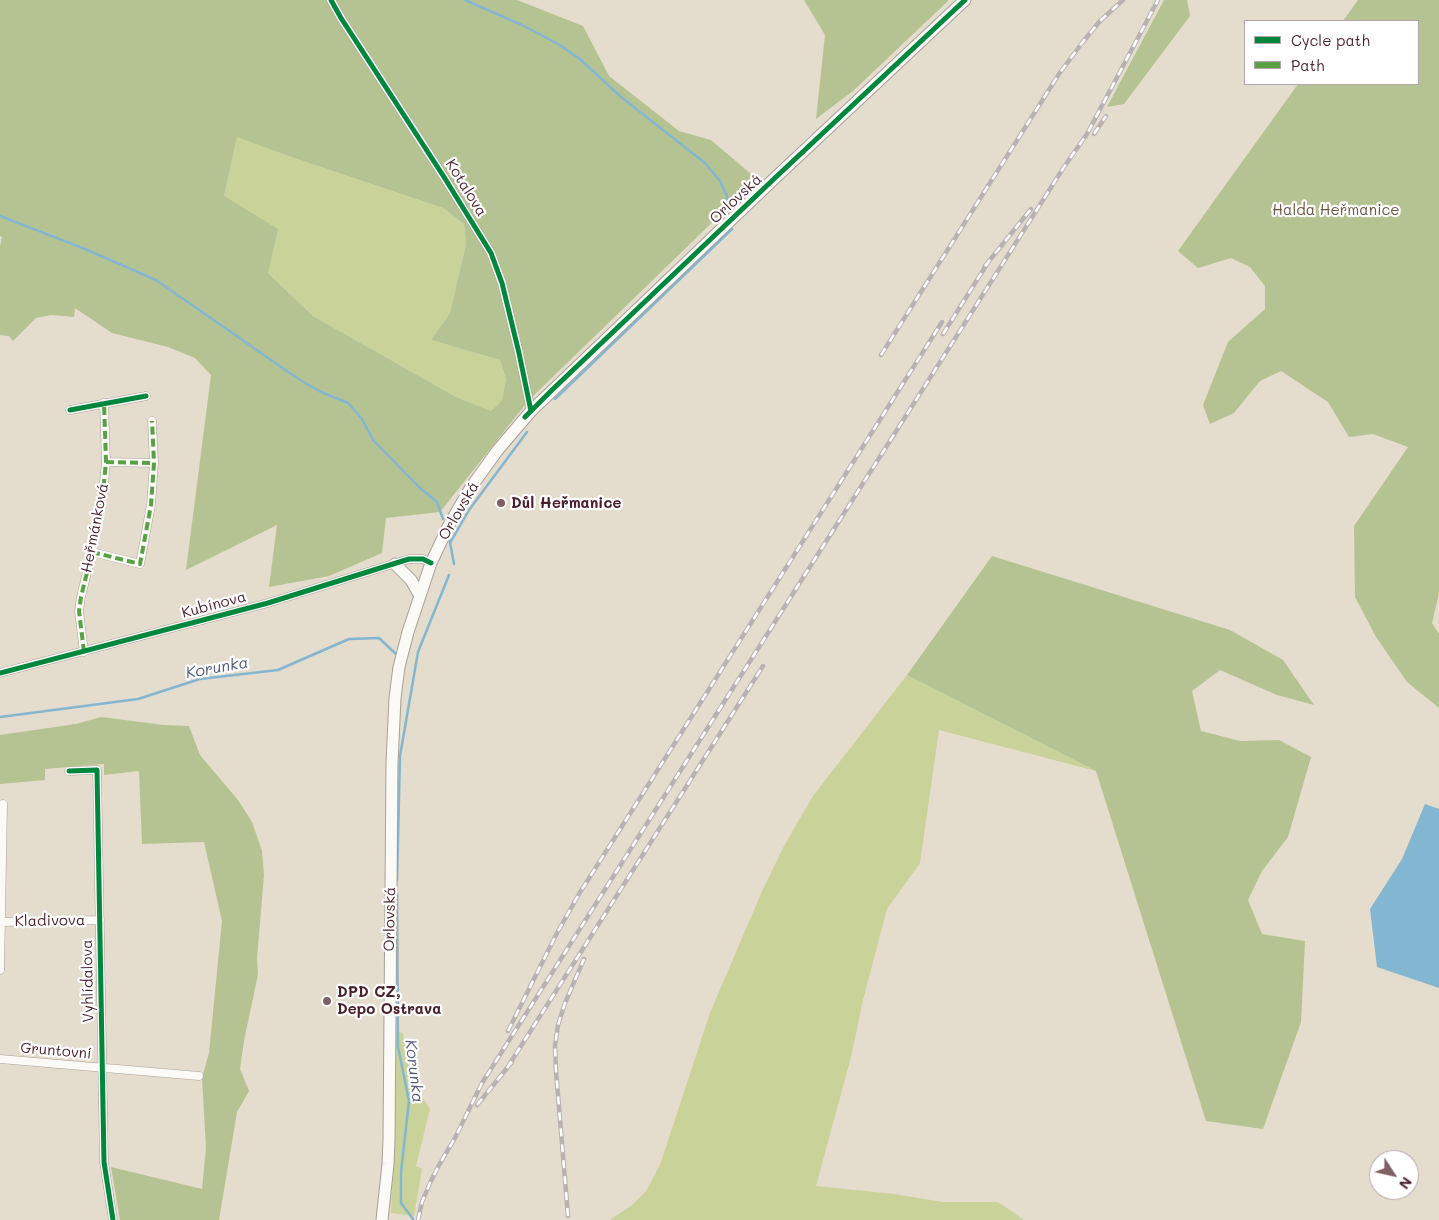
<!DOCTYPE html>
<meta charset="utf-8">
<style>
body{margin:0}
#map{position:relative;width:1439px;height:1220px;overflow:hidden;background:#e4dccc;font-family:Mali,sans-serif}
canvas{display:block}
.legend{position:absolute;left:1244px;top:20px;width:175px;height:65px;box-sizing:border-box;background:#fff;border:1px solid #b7a5aa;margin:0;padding:6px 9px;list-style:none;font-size:15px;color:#4a1f2b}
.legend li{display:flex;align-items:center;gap:10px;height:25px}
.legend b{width:25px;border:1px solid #b7a5aa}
.north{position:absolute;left:1369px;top:1150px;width:50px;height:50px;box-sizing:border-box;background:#fff;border:1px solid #b7a5aa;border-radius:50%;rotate:125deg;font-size:14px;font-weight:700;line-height:20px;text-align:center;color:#4a1f2b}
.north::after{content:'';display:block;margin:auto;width:18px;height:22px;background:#806163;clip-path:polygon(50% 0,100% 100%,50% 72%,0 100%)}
</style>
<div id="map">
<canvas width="1439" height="1220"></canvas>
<ul class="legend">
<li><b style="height:6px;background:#00873e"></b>Cycle path</li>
<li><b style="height:6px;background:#56a243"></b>Path</li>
</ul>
<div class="north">N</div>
</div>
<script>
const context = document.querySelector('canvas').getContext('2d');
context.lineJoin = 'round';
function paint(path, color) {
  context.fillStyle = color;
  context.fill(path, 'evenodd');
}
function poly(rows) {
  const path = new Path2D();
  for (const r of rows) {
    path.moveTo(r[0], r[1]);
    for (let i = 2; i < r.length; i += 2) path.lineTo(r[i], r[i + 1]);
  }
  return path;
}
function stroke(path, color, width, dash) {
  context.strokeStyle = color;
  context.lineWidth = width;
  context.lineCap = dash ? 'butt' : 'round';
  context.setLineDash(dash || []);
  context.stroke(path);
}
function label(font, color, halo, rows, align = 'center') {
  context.font = font + ' Mali,sans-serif';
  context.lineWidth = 4.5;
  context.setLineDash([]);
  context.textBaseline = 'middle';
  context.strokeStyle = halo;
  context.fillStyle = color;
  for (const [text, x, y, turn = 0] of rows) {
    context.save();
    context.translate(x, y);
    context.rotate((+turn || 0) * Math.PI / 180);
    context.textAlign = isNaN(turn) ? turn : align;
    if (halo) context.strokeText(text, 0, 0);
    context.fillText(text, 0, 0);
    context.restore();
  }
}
paint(poly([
 [237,136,297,159,443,208,464,224,466,244,450,313,431,340,500,360,506,379,502,400,491,411,456,397,313,316,268,273,224,196],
 [907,675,1096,771,939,730,920,863,887,909,863,1000,851,1057,816,1186,894,1194,943,1202,998,1202,1024,1220,610,1220,632,1205,646,1191,660,1165,710,1013,763,889,785,844,813,796],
 [393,1031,403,1033,410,1077,430,1109,416,1166,422,1169,414,1216,391,1213,395,1099]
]), '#c9d399');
paint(poly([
 [0,0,517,0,583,26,609,76,679,131,711,140,757,179,529,400,440,512,386,518,382,553,329,576,269,587,277,525,186,570,211,375,195,358,168,347,112,333,75,308,74,317,51,315,36,318,13,341,9,336,0,335,0,246,2,237,0,236],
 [237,137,297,159,443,208,464,224,466,244,450,313,431,340,500,360,506,379,502,400,491,411,456,397,313,316,268,273,278,229,224,196],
 [804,0,949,0,853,91,816,119,825,35],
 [1164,0,1187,0,1190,16,1124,104,1107,107],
 [1358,0,1439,0,1439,593,1432,623,1439,634,1439,708,1407,682,1376,637,1355,597,1354,526,1408,447,1373,434,1349,437,1328,402,1281,371,1260,381,1234,413,1210,424,1203,405,1228,342,1265,309,1265,286,1250,267,1231,258,1198,268,1178,251,1298,84,1418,84,1418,21,1343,21],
 [992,556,1230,630,1283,660,1314,705,1277,695,1220,670,1192,691,1201,731,1240,741,1279,740,1311,757,1288,837,1262,871,1248,900,1262,934,1305,941,1301,1022,1263,1129,1206,1121,1096,771,907,675],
 [101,717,164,725,189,726,200,755,238,800,252,822,262,851,264,875,257,958,258,974,244,1041,240,1069,249,1091,237,1112,219,1220,120,1220,111,1167,202,1189,206,1148,202,1078,209,1053,222,921,204,842,142,844,139,771,104,775,104,764,45,769,45,780,0,784,0,735,76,724]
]), '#b5c392');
paint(poly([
 [1425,804,1439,809,1439,988,1377,967,1370,909,1402,859]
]), '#83b6d1');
stroke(poly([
 [465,0,522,25,560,45,581,60,621,97,705,163,720,181,727,196,728,207],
 [0,216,85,249,156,280,297,378,319,391,348,403,362,419,373,440,420,488,437,502,443,519],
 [555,399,732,229],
 [449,537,454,564],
 [450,543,469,510,527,432],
 [0,717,138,699,200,679,278,670,349,639,379,638,397,655],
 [397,880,400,756,418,652,449,575],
 [397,893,398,1047,409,1101,401,1172,401,1203,413,1219]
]), '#83b6d1', 2.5);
const minor = poly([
 [331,0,341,18,444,177,491,253,502,283,519,353,531,411],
 [70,410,146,396],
 [106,462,154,463],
 [92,552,140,564,151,505,154,463,152,421],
 [84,652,79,611,81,597,92,552,103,492,106,462,104,403],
 [0,673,268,603,409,559,423,559,431,563],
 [69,771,97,770,104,1162,113,1220],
 [0,922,100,920],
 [0,970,3,804],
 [0,1059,199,1076]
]);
const secondary = poly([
 [395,564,411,580,420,596],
 [382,1220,388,1164,389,1140,392,763,395,698,399,667,408,632,431,563,449,525,471,487,482,472,497,451,531,411,776,177,965,0]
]);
stroke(minor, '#a99f97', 9);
stroke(secondary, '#a99f97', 13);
stroke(minor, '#fbfaf7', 8);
stroke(secondary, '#fbfaf7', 11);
const rail = poly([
 [1094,134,1106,116],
 [985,266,1031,209],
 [943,334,989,261],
 [881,355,1059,74,1082,43,1100,21,1123,0],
 [508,1031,557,933,579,894,942,322],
 [507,1068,763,666],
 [477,1105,512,1062],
 [568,1216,556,1071,555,1046,558,1025,565,1003,584,959],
 [418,1220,422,1202,430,1183,439,1165,455,1138,482,1083,1064,167,1087,134,1158,0]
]);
stroke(rail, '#b9b2b2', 4.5);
stroke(rail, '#fff', 2.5, [8]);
stroke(poly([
 [106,462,154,463],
 [92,552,140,564,151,505,154,463,152,421],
 [84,652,79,611,81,597,92,552,103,492,106,462,104,403]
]), '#56a243', 4, [8, 4]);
stroke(poly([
 [331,0,341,18,444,177,491,253,502,283,519,353,531,411],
 [70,410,146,396],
 [525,417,552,390,776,177,965,0],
 [0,673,268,603,409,559,423,559,431,563],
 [69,771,97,770,104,1162,113,1220]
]), '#00873e', 5);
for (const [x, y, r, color] of [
 [501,503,5,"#806163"],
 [327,1001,5,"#806163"]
]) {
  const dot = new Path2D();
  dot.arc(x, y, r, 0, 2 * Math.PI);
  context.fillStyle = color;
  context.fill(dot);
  stroke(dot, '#fff', 2);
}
label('15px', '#4a1f2b', '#fff', [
 ["Kotalova",466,188,58],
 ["Orlovská",736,199,-43],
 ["Orlovská",459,511,-60],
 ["Heřmánková",95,528,-79],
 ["Kubínova",214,605,-15],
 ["Orlovská",390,919,-89],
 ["Kladivova",50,921,-1],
 ["Vyhlídalova",88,981,-91],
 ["Gruntovní",56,1051,5]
]);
label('15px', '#6a5340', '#fff', [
 ["Halda Heřmanice",1336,210]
]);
label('bold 15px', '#4a1f2b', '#fff', [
 ["Důl Heřmanice",511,503],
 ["DPD CZ,",337,992],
 ["Depo Ostrava",337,1009]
], 'left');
label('italic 16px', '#515c77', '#fff', [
 ["Korunka",217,668,-10],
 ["Korunka",414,1071,83]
]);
</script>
